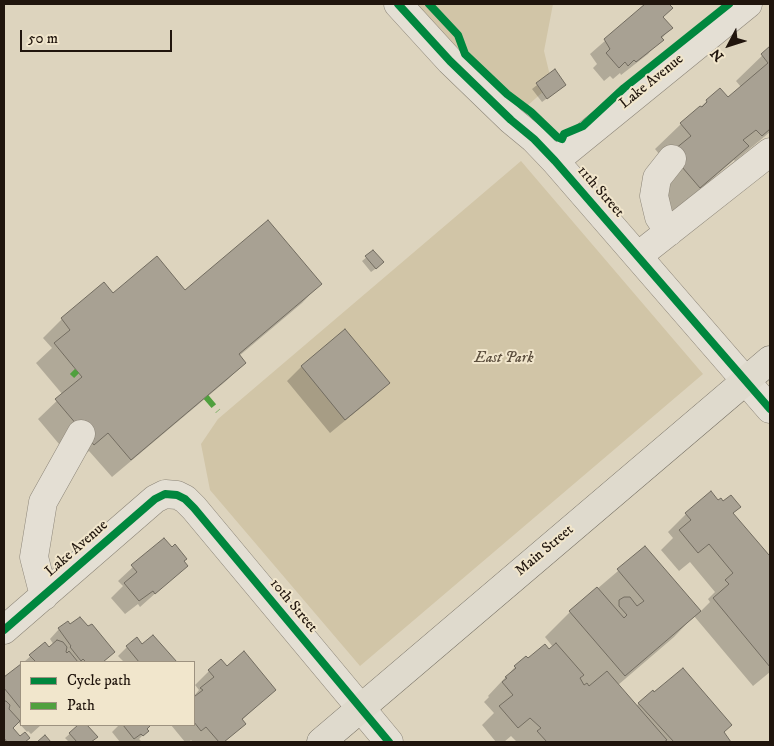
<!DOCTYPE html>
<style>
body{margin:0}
#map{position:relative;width:774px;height:746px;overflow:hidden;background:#ddd4be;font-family:"IM FELL DW Pica",serif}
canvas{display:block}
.frame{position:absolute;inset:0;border:5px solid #20150d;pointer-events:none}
.legend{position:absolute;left:20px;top:661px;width:175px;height:65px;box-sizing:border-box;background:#f1e6cc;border:1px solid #9d9280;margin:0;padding:6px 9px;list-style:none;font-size:15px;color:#20150d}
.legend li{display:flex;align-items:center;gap:10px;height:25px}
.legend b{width:25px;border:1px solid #9d9280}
.north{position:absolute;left:704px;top:20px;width:50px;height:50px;-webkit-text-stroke:4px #f1e6cc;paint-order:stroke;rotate:230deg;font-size:14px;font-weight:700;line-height:20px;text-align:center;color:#20150d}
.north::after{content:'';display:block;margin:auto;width:18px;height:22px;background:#20150d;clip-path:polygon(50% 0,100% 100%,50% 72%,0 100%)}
.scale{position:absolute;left:20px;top:30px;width:152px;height:22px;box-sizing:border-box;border:2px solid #20150d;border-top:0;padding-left:6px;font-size:15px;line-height:18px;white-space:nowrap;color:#20150d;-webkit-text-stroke:4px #f1e6cc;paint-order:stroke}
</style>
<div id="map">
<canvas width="774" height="746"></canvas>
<div class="frame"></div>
<ul class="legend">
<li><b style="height:6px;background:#00873e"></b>Cycle path</li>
<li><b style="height:6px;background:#50a03e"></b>Path</li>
</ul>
<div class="north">N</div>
<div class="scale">50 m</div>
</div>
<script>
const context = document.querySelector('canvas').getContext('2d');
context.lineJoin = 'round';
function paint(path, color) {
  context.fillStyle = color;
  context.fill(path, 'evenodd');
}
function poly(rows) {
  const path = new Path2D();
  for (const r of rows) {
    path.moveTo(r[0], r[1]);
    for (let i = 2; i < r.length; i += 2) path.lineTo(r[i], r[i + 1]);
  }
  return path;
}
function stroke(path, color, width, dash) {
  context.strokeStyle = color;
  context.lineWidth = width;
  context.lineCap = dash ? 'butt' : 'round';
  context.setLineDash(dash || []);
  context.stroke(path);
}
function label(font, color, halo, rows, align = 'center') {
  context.font = font + ' "IM FELL DW Pica",serif';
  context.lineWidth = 4;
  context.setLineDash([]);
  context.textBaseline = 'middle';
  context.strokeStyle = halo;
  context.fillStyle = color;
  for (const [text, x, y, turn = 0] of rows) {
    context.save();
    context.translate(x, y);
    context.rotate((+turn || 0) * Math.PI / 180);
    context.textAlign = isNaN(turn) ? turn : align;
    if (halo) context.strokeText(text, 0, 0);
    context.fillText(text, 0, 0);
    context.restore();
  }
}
paint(poly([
 [398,4,553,4,544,51,552,84,511,120],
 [521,161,703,374,360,666,210,490,201,444,218,419]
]), '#d1c5a7');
paint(poly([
 [647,4,667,4,671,8,662,17,671,28,648,54,621,75,620,73,613,79,610,76,604,81,593,68,597,64,590,54],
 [770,48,770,132,735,161,734,160,673,213,646,180,665,161,655,149,681,124,707,101,727,99,741,87,736,81],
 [555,71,560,89,542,102,532,89],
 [373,252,378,267,371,272,362,261],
 [104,284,113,294,320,284,302,303,239,356,245,363,226,381,112,477,89,451,75,463,38,419,63,395,36,363,52,348,43,338,62,319],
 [345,331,388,383,374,397,330,433,287,381,301,367],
 [718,502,740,507,732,514,769,557,770,556,770,672,753,686,694,616,674,637,618,685,636,706,652,692,723,733,730,741,517,742,511,736,504,742,496,742,482,725,494,713,484,702,489,697,488,696,515,667,553,647,545,637,570,612,645,548,700,612,710,602,708,599,715,592,690,562,679,571,661,550,673,538,668,532,686,514],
 [163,539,186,566,140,607,138,604,125,614,111,598,123,586,118,581],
 [59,629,113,652,103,662,24,662,44,644,49,649,54,645,50,639],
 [142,646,175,662,124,662,118,656,127,647],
 [21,665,21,725,41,725,31,734,28,731,27,732,18,722,11,728,19,738,28,738,24,742,4,742,4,679],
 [226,668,275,689,241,721,244,724,224,742,193,742,191,740,189,742,185,742,171,725,194,725,194,696,199,690,195,685,209,671],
 [80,725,86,725,96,737,90,742,69,742,65,738],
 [119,725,150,725,146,729,147,731,139,739,142,742,120,742,112,732]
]), '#0003');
const building = poly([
 [645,4,669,4,673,8,663,17,673,28,661,37,664,40,636,62,634,60,628,66,625,62,619,68,606,53,610,49,604,39,645,4],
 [770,46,770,129,762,136,756,130,743,140,749,146,700,188,670,153,691,136,680,123,700,106,702,107,707,102,706,100,720,88,728,97,768,63,761,54,770,46],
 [555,69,566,85,547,99,536,83,555,69],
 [268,220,322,284,239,354,246,363,131,460,108,433,94,445,55,399,82,377,54,343,70,330,61,318,104,282,113,293,157,256,185,290,268,220],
 [373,250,384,262,376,269,365,256,373,250],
 [345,329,390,383,345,420,301,366,345,329],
 [711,491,718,500,721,498,723,501,731,495,741,507,733,513,769,555,770,554,770,667,713,598,729,584,725,580,733,573,709,544,698,553,679,530,691,520,685,513,711,491],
 [164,538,172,547,175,544,187,559,184,561,188,566,155,594,153,591,139,601,124,583,137,572,131,565,164,538],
 [645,546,701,611,625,676,569,611,597,587,624,618,627,615,619,606,619,600,624,597,630,597,637,606,644,601,617,569,645,546],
 [80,617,88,626,92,624,115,652,103,662,86,662,83,659,81,661,70,647,71,646,58,628,68,621,70,624,80,617],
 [153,635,177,662,139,662,126,646,137,637,142,644,153,635],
 [57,640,63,642,67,647,66,652,67,653,69,651,78,662,36,662,29,655,45,642,49,647,57,640],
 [556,643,584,675,580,678,584,685,587,683,589,686,607,671,667,740,664,742,547,742,537,731,541,728,530,718,518,728,499,706,513,695,502,682,507,678,505,677,516,668,514,666,526,656,528,658,545,644,549,649,556,643],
 [244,651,276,690,242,719,246,724,224,742,219,742,206,727,201,731,194,722,194,695,195,696,203,690,200,688,214,677,208,670,221,659,227,666,244,651],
 [21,664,21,709,4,688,4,677,21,664],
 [683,668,732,725,724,732,731,742,674,742,638,703,653,690,654,692,683,668],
 [4,701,6,701,10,705,9,709,20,721,13,728,20,736,25,732,30,738,25,742,7,742,4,738,4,701],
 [78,725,87,725,98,737,91,742,77,742,69,733,78,725],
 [123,725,151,725,147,729,149,731,143,736,141,734,134,739,123,725],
 [45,735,51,742,37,742,45,735]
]);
paint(building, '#a8a193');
stroke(building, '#726c60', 1);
const minor = poly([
 [398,4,450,61,511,120,534,139,555,161,770,409],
 [555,161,748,4],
 [669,232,659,217,654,196,657,178,672,159],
 [638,256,770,152],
 [44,596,34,557,43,502,81,434],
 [4,630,155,499,165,494,177,495,185,499,194,508,389,742]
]);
const major = poly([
 [321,742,770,360]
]);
stroke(minor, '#8c8578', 29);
stroke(major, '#726c60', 29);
stroke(minor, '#e4dfd4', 28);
stroke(major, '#dfdacd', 28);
stroke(poly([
 [72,376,77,371],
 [206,397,218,411]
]), '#50a03e', 6, [12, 6]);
stroke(poly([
 [398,4,450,61,511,120,534,139,555,161,770,409],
 [429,4,458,35,465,54,507,94,531,112,557,137,562,139,564,134,583,126,624,88,729,4],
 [4,630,155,499,165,494,177,495,185,499,194,508,389,742]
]), '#00873e', 8);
label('15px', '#20150d', '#f1e6cc', [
 ["Lake Avenue",652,82,-39],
 ["11th Street",600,192,49],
 ["Lake Avenue",77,549,-41],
 ["Main Street",545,551,-40],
 ["10th Street",293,606,50]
]);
label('italic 15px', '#5b4e3d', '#f1e6cc', [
 ["East Park",504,359]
]);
</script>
